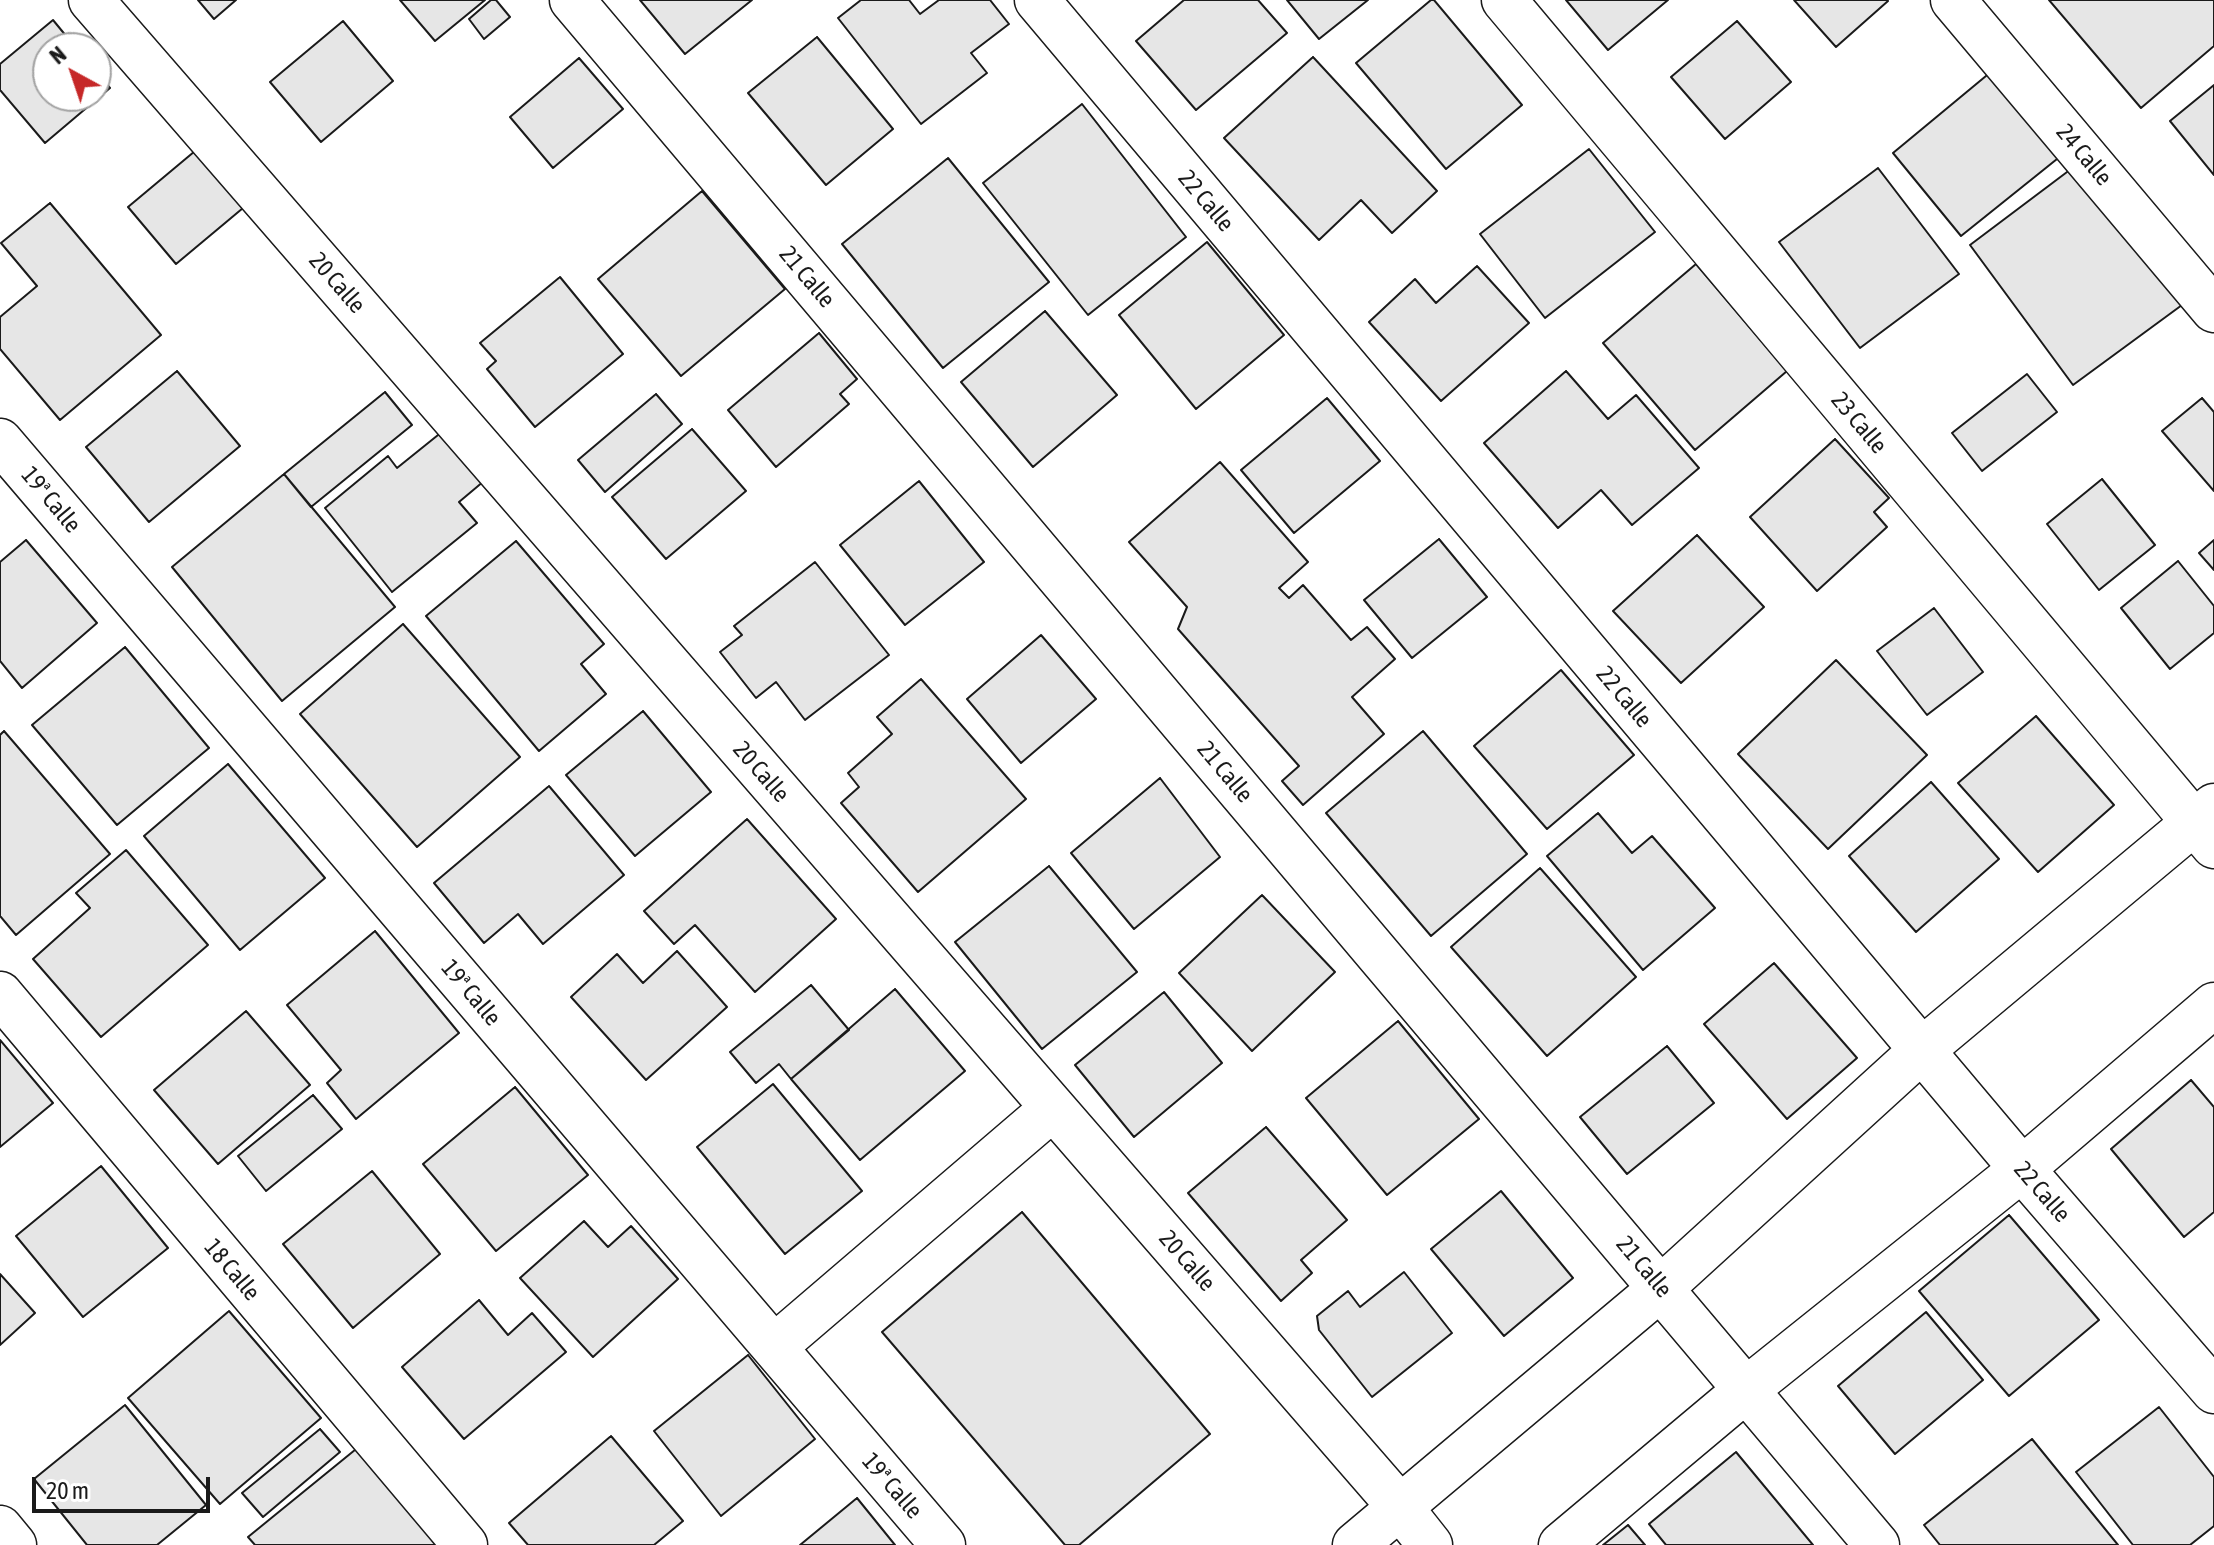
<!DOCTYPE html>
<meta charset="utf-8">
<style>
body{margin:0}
#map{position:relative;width:2214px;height:1545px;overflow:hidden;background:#fff;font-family:"Asap Condensed",sans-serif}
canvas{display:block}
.north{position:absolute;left:32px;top:32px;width:80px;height:80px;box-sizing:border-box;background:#fff;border:2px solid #a3a3a3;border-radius:50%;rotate:320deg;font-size:22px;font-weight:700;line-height:32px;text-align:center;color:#1a1a1a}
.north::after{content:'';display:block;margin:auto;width:28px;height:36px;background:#c62828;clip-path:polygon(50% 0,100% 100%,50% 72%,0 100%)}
.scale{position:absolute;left:32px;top:1477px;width:178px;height:36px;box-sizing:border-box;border:4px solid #1a1a1a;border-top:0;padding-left:10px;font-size:24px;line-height:28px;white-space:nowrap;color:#1a1a1a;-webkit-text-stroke:6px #fff;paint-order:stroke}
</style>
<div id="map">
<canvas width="2214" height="1545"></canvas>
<div class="north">N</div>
<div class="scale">20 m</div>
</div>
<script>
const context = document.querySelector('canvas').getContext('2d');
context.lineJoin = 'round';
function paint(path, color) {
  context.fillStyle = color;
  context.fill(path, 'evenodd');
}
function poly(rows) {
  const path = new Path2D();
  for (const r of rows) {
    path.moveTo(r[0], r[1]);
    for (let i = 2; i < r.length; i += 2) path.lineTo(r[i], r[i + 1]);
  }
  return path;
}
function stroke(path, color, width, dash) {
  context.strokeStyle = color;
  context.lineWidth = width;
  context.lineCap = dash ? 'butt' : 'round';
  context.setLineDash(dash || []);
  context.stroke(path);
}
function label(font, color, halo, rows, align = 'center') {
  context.font = font + ' "Asap Condensed",sans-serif';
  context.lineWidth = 6;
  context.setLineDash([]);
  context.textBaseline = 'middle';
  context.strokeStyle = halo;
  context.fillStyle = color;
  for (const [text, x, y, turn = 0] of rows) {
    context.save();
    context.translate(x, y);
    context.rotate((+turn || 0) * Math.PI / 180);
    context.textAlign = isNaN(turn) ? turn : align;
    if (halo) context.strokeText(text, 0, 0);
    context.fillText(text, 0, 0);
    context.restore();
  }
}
const building = poly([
 [198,0,236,0,214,19,198,0],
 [400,0,485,0,435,41,400,0],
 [491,0,496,0,510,17,484,39,469,19,491,0],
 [640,0,752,0,685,54,640,0],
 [861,0,909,0,920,14,939,0,990,0,1009,24,971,53,987,73,921,124,838,18,861,0],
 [1184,0,1258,0,1287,33,1196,110,1136,41,1184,0],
 [1287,0,1368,0,1319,39,1287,0],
 [1431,0,1434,0,1522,105,1446,169,1356,63,1431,0],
 [1566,0,1668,0,1608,50,1566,0],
 [1794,0,1887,0,1888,1,1836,47,1794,0],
 [2049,0,2214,0,2214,46,2141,108,2049,0],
 [53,20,76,48,48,48,48,96,96,96,96,71,110,88,45,143,0,90,0,64,53,20],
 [343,21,393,81,321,142,270,82,343,21],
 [1737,21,1791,82,1725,139,1671,77,1737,21],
 [817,37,893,129,826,185,748,93,817,37],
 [1313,57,1437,191,1392,233,1361,200,1319,240,1224,138,1313,57],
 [579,58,623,109,553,168,510,117,579,58],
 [1992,71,2062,155,1961,236,1893,153,1992,71],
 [2214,85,2214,175,2170,121,2214,85],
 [1082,104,1186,237,1088,315,983,183,1082,104],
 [201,146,249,203,176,264,128,207,201,146],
 [1589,149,1655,232,1545,318,1480,234,1589,149],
 [948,158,1049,282,943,368,842,244,948,158],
 [2079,163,2182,305,2073,385,1970,245,2079,163],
 [1878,168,1959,274,1860,348,1779,242,1878,168],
 [702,191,785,289,681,376,598,279,702,191],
 [50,203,161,335,60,420,0,349,0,317,37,286,1,243,50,203],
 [1207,242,1284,335,1196,409,1119,315,1207,242],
 [1696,264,1787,371,1695,450,1603,343,1696,264],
 [1477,266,1529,323,1441,401,1369,322,1415,279,1436,303,1477,266],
 [560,277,623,354,535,427,487,369,496,361,480,343,560,277],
 [1045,311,1117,395,1033,467,961,382,1045,311],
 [819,333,857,379,840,394,849,404,776,467,728,410,819,333],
 [177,371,240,446,149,522,86,447,177,371],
 [1566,371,1608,419,1636,395,1699,468,1632,525,1601,490,1558,528,1484,443,1566,371],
 [2027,374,2057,412,1982,471,1952,433,2027,374],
 [385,392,412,425,311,507,284,474,385,392],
 [656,394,682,424,605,492,578,460,656,394],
 [1327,398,1380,461,1294,533,1241,470,1327,398],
 [2202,398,2214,412,2214,491,2162,431,2202,398],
 [692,429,746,491,666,559,612,497,692,429],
 [443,431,484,481,459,502,477,523,392,592,325,508,388,456,397,468,443,431],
 [1835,439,1889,498,1874,512,1887,527,1817,591,1750,517,1835,439],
 [1220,462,1308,562,1279,588,1289,598,1303,585,1351,640,1367,627,1395,659,1352,697,1384,734,1303,805,1282,781,1299,766,1178,629,1187,607,1129,542,1220,462],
 [284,474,395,607,282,701,172,567,284,474],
 [2102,479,2155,545,2099,590,2047,524,2102,479],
 [919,481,984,562,905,625,840,545,919,481],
 [1697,535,1764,607,1681,683,1613,611,1697,535],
 [1439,539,1487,597,1412,658,1364,600,1439,539],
 [26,540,97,623,22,688,0,661,0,562,26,540],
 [2214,540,2214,570,2199,553,2214,540],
 [516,541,604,644,581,664,606,694,539,751,426,616,516,541],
 [2178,561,2214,606,2214,633,2170,669,2121,608,2178,561],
 [815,562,889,655,805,720,776,682,756,698,720,652,742,635,734,626,815,562],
 [1934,608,1983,672,1927,715,1877,651,1934,608],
 [403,624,520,757,417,847,300,714,403,624],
 [1041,635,1096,699,1021,763,967,699,1041,635],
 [125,647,209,748,117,825,32,725,125,647],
 [1836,660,1927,755,1828,849,1738,754,1836,660],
 [1561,670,1634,755,1547,829,1474,746,1561,670],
 [921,679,1026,799,918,892,841,803,859,787,848,773,892,734,877,717,921,679],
 [643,711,711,792,635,856,566,775,643,711],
 [2036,716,2114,805,2038,872,1958,783,2036,716],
 [4,731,110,854,16,935,0,916,0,735,4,731],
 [1423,731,1527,854,1431,936,1326,813,1423,731],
 [228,764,325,878,240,950,144,836,228,764],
 [1160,778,1220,857,1134,929,1071,853,1160,778],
 [1931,782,1999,859,1916,932,1849,856,1931,782],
 [549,786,624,875,543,944,518,914,484,943,434,883,549,786],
 [1598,813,1632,853,1652,836,1715,908,1643,970,1547,856,1598,813],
 [747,819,836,919,755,992,695,925,674,944,644,911,747,819],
 [126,850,208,945,101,1037,33,959,90,908,76,893,126,850],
 [1049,866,1137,972,1042,1049,955,942,1049,866],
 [1540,868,1636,977,1547,1056,1451,947,1540,868],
 [1262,895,1335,972,1252,1051,1179,973,1262,895],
 [375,931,459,1033,356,1119,327,1083,341,1070,287,1005,375,931],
 [677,951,727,1007,646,1080,571,997,617,954,643,983,677,951],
 [1774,963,1857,1058,1787,1119,1704,1024,1774,963],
 [811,985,849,1030,791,1079,779,1064,756,1083,730,1052,811,985],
 [895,989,965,1071,860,1160,791,1079,895,989],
 [1164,992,1222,1063,1134,1137,1075,1065,1164,992],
 [246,1011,310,1085,218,1164,154,1090,246,1011],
 [1398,1021,1479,1119,1387,1195,1306,1098,1398,1021],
 [0,1040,53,1103,0,1147,0,1040],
 [1667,1046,1714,1103,1627,1174,1580,1117,1667,1046],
 [2191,1080,2214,1107,2214,1212,2184,1237,2111,1149,2191,1080],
 [773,1084,862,1191,785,1254,697,1147,773,1084],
 [515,1087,588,1175,496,1251,423,1164,515,1087],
 [313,1095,342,1129,266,1191,238,1156,313,1095],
 [1266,1127,1347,1220,1301,1260,1312,1273,1281,1301,1188,1193,1266,1127],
 [101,1166,168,1248,83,1317,16,1236,101,1166],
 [372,1171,440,1254,353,1328,283,1244,372,1171],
 [1501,1191,1573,1278,1504,1336,1431,1249,1501,1191],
 [1022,1212,1210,1434,1079,1545,1065,1545,882,1332,1022,1212],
 [2009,1215,2099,1320,2009,1396,1919,1291,2009,1215],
 [584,1221,608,1247,631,1226,678,1279,593,1357,520,1278,584,1221],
 [1404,1272,1452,1333,1372,1397,1319,1330,1317,1316,1348,1291,1360,1307,1404,1272],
 [0,1274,35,1313,0,1345,0,1274],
 [479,1300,508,1335,532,1313,566,1352,464,1439,402,1367,479,1300],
 [229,1311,321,1418,220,1504,128,1398,229,1311],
 [1926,1312,1983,1380,1895,1454,1838,1386,1926,1312],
 [748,1355,815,1439,721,1516,654,1431,748,1355],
 [125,1405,206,1505,157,1545,87,1545,34,1479,125,1405],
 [2159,1407,2214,1477,2214,1526,2190,1545,2133,1545,2076,1472,2159,1407],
 [320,1429,340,1452,263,1517,242,1493,320,1429],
 [611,1436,683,1521,654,1545,528,1545,509,1523,611,1436],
 [2032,1439,2118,1545,1940,1545,1924,1525,2032,1439],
 [361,1445,443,1545,255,1545,248,1537,361,1445],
 [1736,1452,1813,1545,1666,1545,1649,1524,1736,1452],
 [857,1498,895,1545,800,1545,857,1498],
 [1628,1525,1645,1545,1603,1545,1628,1525]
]);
paint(building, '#e6e6e6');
stroke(building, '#1a1a1a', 2);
const minor = poly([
 [91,0,1400,1507,1430,1545],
 [572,0,1877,1545],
 [1037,0,2022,1169,2214,1391],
 [1504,0,2214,846],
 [1953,0,2214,310],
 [0,441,943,1545],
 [0,994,465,1545],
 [774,1347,1053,1108],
 [0,1528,14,1545],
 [1355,1545,1661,1288,1922,1050,2214,806],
 [1561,1545,1747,1389,2022,1169,2214,1005]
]);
stroke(minor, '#1a1a1a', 47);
stroke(minor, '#fff', 44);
label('24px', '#1a1a1a', '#fff', [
 ["24 Calle",2084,155,50],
 ["22 Calle",1206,201,50],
 ["21 Calle",807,277,50],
 ["20 Calle",337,283,49],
 ["23 Calle",1859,423,50],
 ["19ª Calle",51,500,50],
 ["22 Calle",1624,697,50],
 ["20 Calle",761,772,49],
 ["21 Calle",1225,772,50],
 ["19ª Calle",471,993,50],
 ["22 Calle",2042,1192,49],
 ["20 Calle",1187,1261,49],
 ["21 Calle",1644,1267,50],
 ["18 Calle",232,1270,50],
 ["19ª Calle",892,1486,49]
]);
</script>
